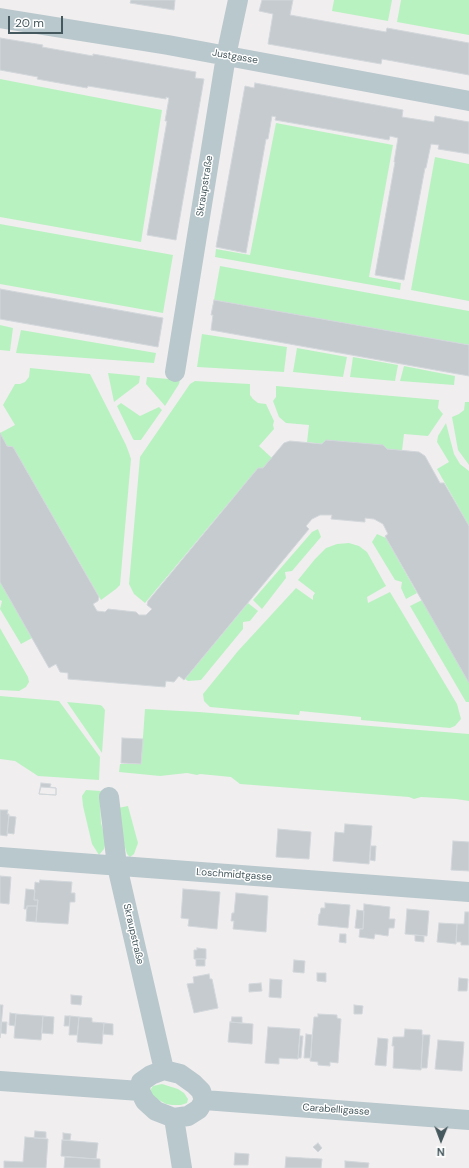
<!DOCTYPE html>
<meta charset="utf-8">
<style>
body{margin:0}
#map{position:relative;width:469px;height:1168px;overflow:hidden;background:#f1eeef;font-family:"DM Sans",sans-serif}
canvas{display:block}
.north{position:absolute;left:421px;top:1120px;width:40px;height:40px;-webkit-text-stroke:3px #fff;paint-order:stroke;rotate:181deg;font-size:11px;font-weight:700;line-height:16px;text-align:center;color:#45585d}
.north::after{content:'';display:block;margin:auto;width:14px;height:18px;background:#45585d;clip-path:polygon(50% 0,100% 100%,50% 72%,0 100%)}
.scale{position:absolute;left:8px;top:16px;width:55px;height:18px;box-sizing:border-box;border:2px solid #45585d;border-top:0;padding-left:5px;font-size:12px;line-height:14px;white-space:nowrap;color:#45585d;-webkit-text-stroke:3px #fff;paint-order:stroke}
</style>
<div id="map">
<canvas width="469" height="1168"></canvas>
<div class="north">N</div>
<div class="scale">20 m</div>
</div>
<script>
const context = document.querySelector('canvas').getContext('2d');
context.lineJoin = 'round';
function paint(path, color) {
  context.fillStyle = color;
  context.fill(path, 'evenodd');
}
function poly(rows) {
  const path = new Path2D();
  for (const r of rows) {
    path.moveTo(r[0], r[1]);
    for (let i = 2; i < r.length; i += 2) path.lineTo(r[i], r[i + 1]);
  }
  return path;
}
function stroke(path, color, width, dash) {
  context.strokeStyle = color;
  context.lineWidth = width;
  context.lineCap = dash ? 'butt' : 'round';
  context.setLineDash(dash || []);
  context.stroke(path);
}
function label(font, color, halo, rows, align = 'center') {
  context.font = font + ' "DM Sans",sans-serif';
  context.lineWidth = 3;
  context.setLineDash([]);
  context.textBaseline = 'middle';
  context.strokeStyle = halo;
  context.fillStyle = color;
  for (const [text, x, y, turn = 0] of rows) {
    context.save();
    context.translate(x, y);
    context.rotate((+turn || 0) * Math.PI / 180);
    context.textAlign = isNaN(turn) ? turn : align;
    if (halo) context.strokeText(text, 0, 0);
    context.fillText(text, 0, 0);
    context.restore();
  }
}
paint(poly([
 [334,0,392,0,388,21,332,11],
 [401,0,469,0,469,35,397,22],
 [0,79,162,110,141,242,0,217],
 [276,123,393,145,369,277,401,283,400,290,215,257,216,249,250,255],
 [435,157,469,164,469,301,411,290],
 [0,224,173,255,163,313,0,284],
 [220,266,469,311,469,345,214,300],
 [0,325,13,328,10,351,0,350],
 [21,330,156,353,154,363,16,353],
 [202,334,287,347,284,372,197,367],
 [297,348,347,357,343,377,293,372],
 [353,357,398,365,395,381,350,377],
 [404,366,455,376,454,385,400,381],
 [30,368,90,374,126,445,129,453,131,459,120,585,116,589,101,600,13,447,7,446,0,433,15,425,3,405,15,384,20,384,25,382,29,377],
 [108,373,140,376,139,383,114,402],
 [147,377,180,380,179,384,165,406,146,384],
 [195,381,250,384,250,395,253,399,258,403,266,404,274,421,273,425,274,429,259,446,272,458,263,468,258,468,145,603,134,594,129,584,140,457,190,384],
 [276,386,439,400,438,408,443,414,428,436,404,434,402,451,387,449,326,440,322,444,307,442,309,425,286,423,279,417,273,401,276,397],
 [465,402,469,402,469,465,458,450,452,417,459,414,464,410],
 [121,403,140,416,159,407,162,410,141,440,134,440,133,439,117,406],
 [446,423,454,454,460,464,469,471,469,526,437,469,449,462,437,442,438,436],
 [318,529,321,537,292,571,285,572,286,578,262,609,253,600,312,532],
 [377,534,386,538,417,593,406,599,401,588,402,582,395,580,372,542],
 [349,543,359,546,367,552,386,586,367,597,368,603,390,592,457,704,461,719,455,726,450,728,361,720,361,717,300,711,299,715,210,707,204,701,203,694,238,651,296,588,313,600,313,596,315,593,298,580,315,559,326,548,337,544],
 [0,582,32,638,21,644,0,609,2,601,0,600],
 [422,600,469,683,469,702,466,702,410,606],
 [248,603,258,611,250,621,243,622,243,629,201,680,188,681,185,679],
 [0,628,28,677,29,682,26,687,19,691,0,690],
 [0,696,59,701,100,757,99,780,38,776,15,761,0,759],
 [67,702,100,705,102,706,105,710,102,753],
 [145,709,199,712,469,734,469,801,456,799,421,797,414,799,409,797,240,784,231,777,200,774,197,775,187,773,160,776,119,772,120,764,141,764],
 [86,790,101,791,100,802,101,823,106,841,104,849,99,855,92,844,83,806,82,796],
 [128,806,138,843,134,854,130,857,127,854,122,837,118,808],
 [162,1084,178,1089,184,1093,188,1099,187,1103,181,1105,172,1105,166,1104,155,1098,150,1093,151,1089,153,1086]
]), '#b9f2c1');
const building = poly([
 [131,0,175,0,174,10,130,3,131,0],
 [262,0,293,0,290,15,386,32,387,28,469,43,469,75,382,59,381,64,268,44,273,14,259,11,262,0],
 [0,38,43,45,42,47,93,56,93,54,196,72,195,78,204,79,176,240,147,235,167,121,165,121,169,98,166,97,166,99,88,86,87,88,37,79,38,77,0,70,0,38],
 [255,83,403,110,402,117,434,122,435,116,469,122,469,154,438,149,439,145,431,144,426,168,425,168,404,280,375,275,395,162,394,162,398,138,390,136,389,140,275,120,276,117,272,116,268,139,266,139,246,253,216,247,245,86,254,88,255,83],
 [0,289,163,318,158,347,0,319,0,289],
 [214,300,469,345,469,376,211,330,213,315,211,315,214,300],
 [0,433,7,446,13,447,99,597,98,601,93,604,97,611,105,612,108,609,136,612,139,615,146,615,152,609,147,605,148,601,258,468,263,468,284,443,290,441,322,444,326,440,383,445,387,449,419,452,425,456,440,483,444,483,469,526,469,683,385,536,388,534,383,524,374,519,365,518,365,522,364,522,331,519,332,515,320,515,312,519,306,526,309,529,184,680,179,676,174,682,166,681,165,687,68,679,68,673,60,672,56,664,49,668,0,582,0,433],
 [122,738,143,739,141,764,121,763,122,738],
 [41,783,51,784,50,787,56,788,56,795,39,794,41,783],
 [41,787,56,788,56,795,39,794,41,787],
 [0,810,8,810,7,814,9,814,7,836,0,835,0,810],
 [9,816,16,817,14,834,7,833,9,816],
 [345,824,372,826,369,864,333,861,335,832,344,833,345,824],
 [278,829,311,832,309,859,276,857,278,829],
 [453,841,469,842,469,871,451,870,453,841],
 [371,846,376,846,375,861,370,860,371,846],
 [0,876,11,877,9,904,0,903,0,876],
 [40,880,72,882,71,893,75,893,75,902,70,902,68,924,36,922,38,900,34,900,35,882,39,883,40,880],
 [26,889,35,890,34,900,38,900,37,906,27,906,27,909,24,909,26,889],
 [183,889,220,892,217,929,188,926,189,919,181,918,183,889],
 [236,893,268,896,266,932,233,929,234,921,231,921,232,913,234,913,236,893],
 [325,903,350,905,348,928,318,925,319,914,320,914,321,908,325,908,325,903],
 [364,904,390,907,389,919,395,919,394,928,389,928,388,936,375,934,374,939,359,937,360,929,363,929,364,904],
 [27,906,37,906,36,922,26,921,27,906],
 [407,909,429,911,427,936,405,934,407,909],
 [357,910,364,911,363,929,355,928,357,910],
 [465,912,469,912,469,945,461,945,461,942,456,942,457,924,464,924,465,912],
 [439,923,457,924,456,944,437,942,439,923],
 [340,934,346,934,346,943,339,942,340,934],
 [415,935,424,936,424,942,415,941,415,935],
 [197,948,206,949,206,959,194,959,194,950,197,950,197,948],
 [196,959,205,959,205,966,196,966,196,959],
 [294,960,305,961,304,973,293,972,294,960],
 [317,973,326,973,326,982,317,981,317,973],
 [209,974,210,979,212,979,218,1008,194,1013,187,984,194,983,193,977,209,974],
 [459,978,468,979,467,991,458,991,459,978],
 [270,979,282,980,281,998,269,997,270,979],
 [261,983,262,991,249,992,249,984,261,983],
 [71,995,82,996,81,1005,71,1004,71,995],
 [0,1005,3,1005,0,1038,0,1005],
 [354,1005,363,1006,362,1014,354,1014,354,1005],
 [10,1013,16,1014,15,1026,9,1025,10,1013],
 [16,1014,43,1016,41,1040,14,1038,16,1014],
 [318,1014,337,1015,337,1018,341,1019,338,1063,330,1062,330,1066,318,1065,318,1062,310,1061,314,1017,318,1017,318,1014],
 [43,1016,54,1017,53,1034,42,1033,43,1016],
 [65,1016,70,1016,69,1026,64,1026,65,1016],
 [70,1016,79,1017,77,1035,69,1035,70,1016],
 [79,1017,92,1018,92,1022,104,1023,102,1044,77,1042,79,1017],
 [232,1017,242,1017,242,1023,231,1022,232,1017],
 [1,1022,7,1022,6,1034,1,1033,1,1022],
 [230,1022,253,1024,252,1044,228,1042,230,1022],
 [104,1023,113,1024,113,1035,103,1034,104,1023],
 [268,1027,300,1029,298,1059,279,1058,279,1064,265,1063,268,1027],
 [405,1029,422,1030,422,1035,423,1035,421,1070,393,1068,394,1046,392,1046,393,1037,404,1037,405,1029],
 [306,1034,312,1035,311,1058,304,1058,306,1034],
 [423,1035,430,1035,427,1068,421,1068,423,1035],
 [300,1036,303,1036,301,1058,298,1058,300,1036],
 [378,1038,388,1039,386,1066,375,1065,378,1038],
 [438,1040,464,1042,462,1071,435,1069,438,1040],
 [35,1131,46,1132,46,1138,34,1138,35,1131],
 [63,1133,71,1134,70,1140,63,1140,63,1133],
 [25,1137,48,1139,46,1168,4,1168,4,1161,23,1162,25,1137],
 [62,1140,98,1143,96,1159,61,1156,62,1140],
 [318,1143,322,1148,318,1152,313,1147,318,1143],
 [235,1153,249,1154,248,1165,234,1165,235,1153],
 [65,1157,100,1159,100,1168,64,1168,65,1157],
 [286,1157,322,1159,321,1168,285,1168,286,1157],
 [345,1161,369,1163,368,1168,345,1168,345,1161]
]);
paint(building, '#c5cbcf');
stroke(building, '#d2d7db', 1);
stroke(poly([
 [0,18,168,45,469,101],
 [175,372,226,56,238,0],
 [109,797,117,866,164,1070],
 [0,857,469,892],
 [164,1070,180,1074,194,1084,201,1091,204,1100,199,1109,188,1116,174,1118,156,1111,145,1101,140,1091,141,1082,151,1075,164,1070],
 [0,1081,140,1091],
 [204,1100,469,1120],
 [174,1118,182,1168]
]), '#b9c8cd', 20);
label('10px', '#45585d', '#fff', [
 ["Justgasse",235,57,10],
 ["Skraupstraße",205,186,-81],
 ["Loschmidtgasse",234,875,4],
 ["Skraupstraße",133,934,77],
 ["Carabelligasse",336,1110,4]
]);
</script>
